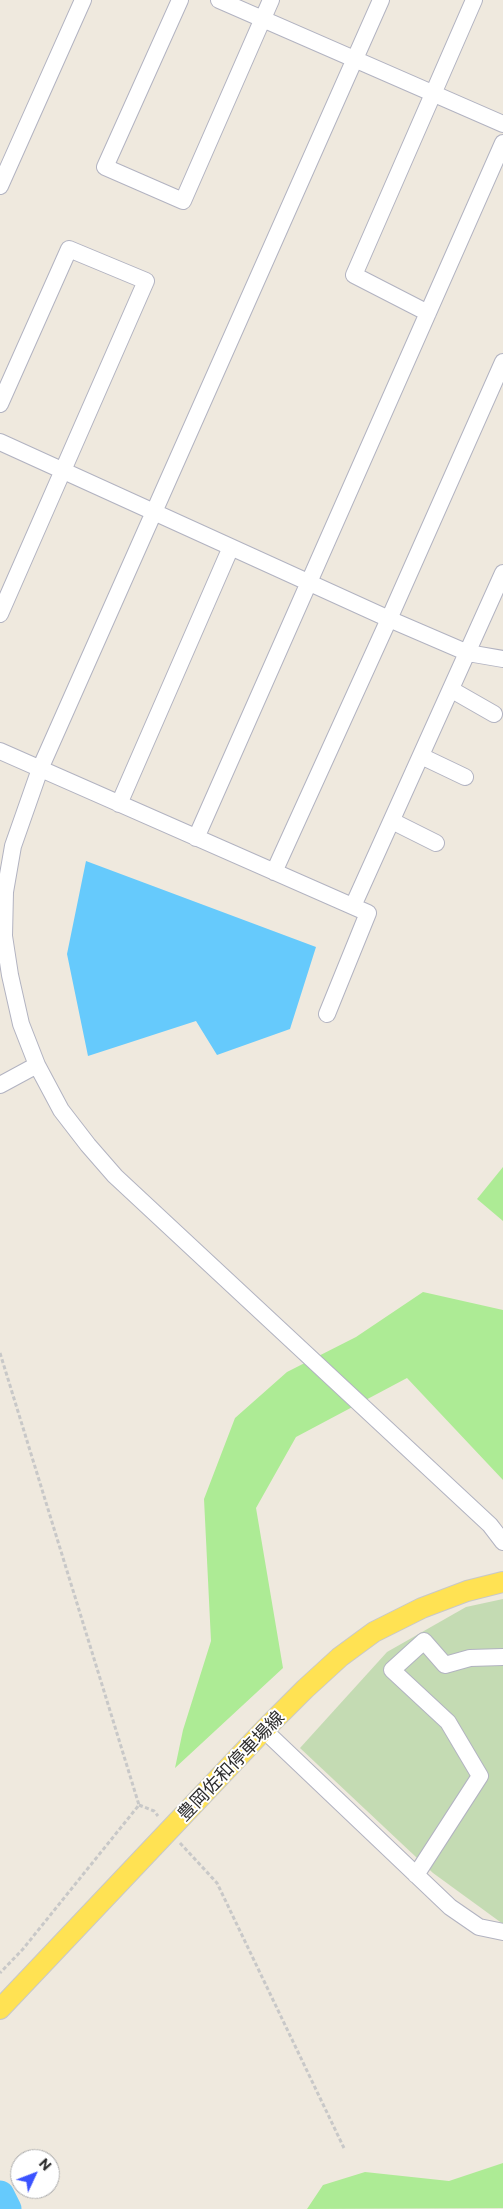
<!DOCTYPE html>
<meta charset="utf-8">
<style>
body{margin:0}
#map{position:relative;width:503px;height:2209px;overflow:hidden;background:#efe9de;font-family:Commissioner,sans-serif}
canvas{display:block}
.north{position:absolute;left:10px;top:2149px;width:50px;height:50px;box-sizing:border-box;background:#fff;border:1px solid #ababab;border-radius:50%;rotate:47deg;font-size:14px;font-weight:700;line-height:20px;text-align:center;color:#2d2d2d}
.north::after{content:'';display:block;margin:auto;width:18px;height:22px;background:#3b53ff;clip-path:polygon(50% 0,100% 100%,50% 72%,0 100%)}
</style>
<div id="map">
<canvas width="503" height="2209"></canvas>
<div class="north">N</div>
</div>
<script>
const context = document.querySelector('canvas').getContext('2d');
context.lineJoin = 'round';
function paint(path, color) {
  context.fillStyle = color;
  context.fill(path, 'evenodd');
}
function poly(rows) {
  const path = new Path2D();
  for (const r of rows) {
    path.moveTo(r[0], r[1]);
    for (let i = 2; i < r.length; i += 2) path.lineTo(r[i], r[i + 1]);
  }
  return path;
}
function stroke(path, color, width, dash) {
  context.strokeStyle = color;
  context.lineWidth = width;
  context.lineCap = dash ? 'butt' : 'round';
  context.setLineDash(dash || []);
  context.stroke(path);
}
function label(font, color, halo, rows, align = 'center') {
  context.font = font + ' Commissioner,"Noto Sans JP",sans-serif';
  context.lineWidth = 4;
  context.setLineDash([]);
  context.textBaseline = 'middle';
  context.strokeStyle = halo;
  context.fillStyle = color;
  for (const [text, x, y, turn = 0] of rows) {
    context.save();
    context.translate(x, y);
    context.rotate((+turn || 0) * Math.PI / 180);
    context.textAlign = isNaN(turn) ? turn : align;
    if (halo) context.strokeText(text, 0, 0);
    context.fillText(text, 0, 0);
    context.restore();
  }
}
paint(poly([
 [503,1167,503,1221,477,1199],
 [423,1292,503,1310,503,1480,407,1378,296,1437,256,1508,283,1668,175,1768,183,1730,211,1641,204,1499,235,1418,287,1372,356,1337],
 [503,2163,503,2208,307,2209,323,2185,365,2172,449,2181]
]), '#adeb95');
paint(poly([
 [503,1599,503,1924,433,1873,300,1748,387,1652,466,1607]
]), '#c4dbb3');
paint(poly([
 [86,861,316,947,290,1029,217,1055,196,1021,88,1056,67,954]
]), '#66cafc');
stroke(poly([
 [0,2195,7,2209]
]), '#66cafc', 29);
const minor = poly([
 [180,0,105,167,183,201,271,0],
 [219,0,503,124],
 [381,0,40,769,13,846,5,892,4,936,10,975,21,1024,37,1065,61,1110,88,1145,115,1176,490,1525,503,1542],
 [0,186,83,0],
 [428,313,354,275,474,0],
 [0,404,69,249,146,281,0,614],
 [0,442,389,619,503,362],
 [452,690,494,714],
 [0,751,368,913,327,1014],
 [421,756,465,777],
 [119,804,231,547],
 [392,821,436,843],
 [196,838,503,143],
 [274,872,389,619,468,653,503,659],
 [353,906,503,573],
 [0,1085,37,1065],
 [264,1730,450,1907,479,1927,503,1932],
 [416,1875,480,1776,448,1722,392,1670,424,1641,445,1665,470,1658,503,1657]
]);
const major = poly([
 [0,2009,264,1730,305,1689,340,1657,374,1632,422,1608,467,1591,503,1582]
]);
stroke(minor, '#b2b3c1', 18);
stroke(major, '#c8c8c8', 22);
stroke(poly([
 [0,1353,139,1805,23,1949,0,1973],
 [139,1805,154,1811,158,1816],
 [180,1843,217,1883,344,2148]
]), '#c8c8c8', 3, [4, 2.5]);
stroke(minor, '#fff', 16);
stroke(major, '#ffe253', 20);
label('18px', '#2d2d2d', '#fff', [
 ["豊岡佐和停車場線",231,1766,-46]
]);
</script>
